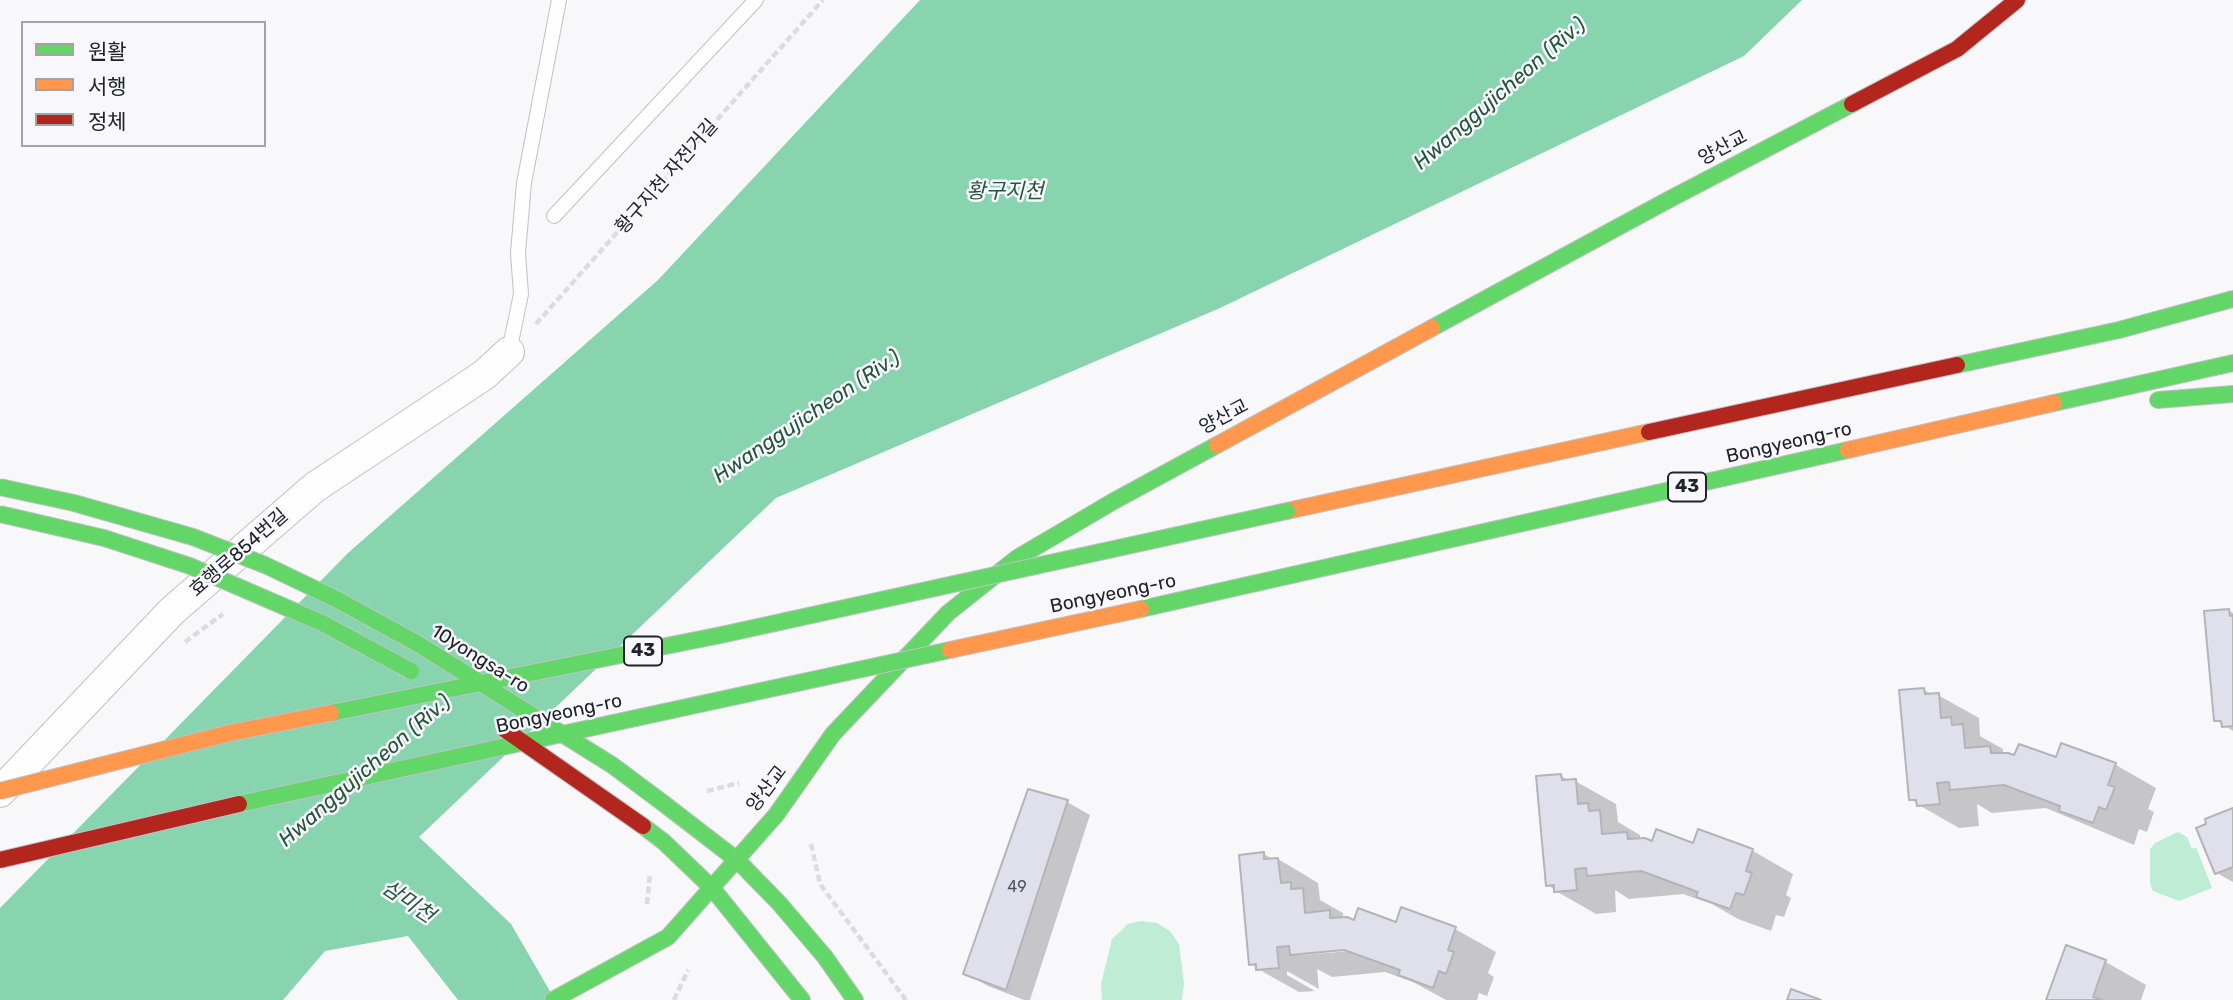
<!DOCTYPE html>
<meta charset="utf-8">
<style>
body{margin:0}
#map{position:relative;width:2233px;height:1000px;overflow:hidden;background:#f8f8fb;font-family:Rubik,"Noto Sans KR",sans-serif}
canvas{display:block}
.legend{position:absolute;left:21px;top:21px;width:245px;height:126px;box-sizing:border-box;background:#f7f7fc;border:2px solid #a2a2a8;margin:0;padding:9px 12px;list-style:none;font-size:21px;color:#22222a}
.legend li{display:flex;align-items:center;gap:14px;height:35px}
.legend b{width:35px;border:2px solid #a2a2a8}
</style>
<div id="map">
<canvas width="2233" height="1000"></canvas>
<ul class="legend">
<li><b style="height:9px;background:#63d668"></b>원활</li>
<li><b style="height:9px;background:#ff974d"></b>서행</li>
<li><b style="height:9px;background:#b3261e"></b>정체</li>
</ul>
</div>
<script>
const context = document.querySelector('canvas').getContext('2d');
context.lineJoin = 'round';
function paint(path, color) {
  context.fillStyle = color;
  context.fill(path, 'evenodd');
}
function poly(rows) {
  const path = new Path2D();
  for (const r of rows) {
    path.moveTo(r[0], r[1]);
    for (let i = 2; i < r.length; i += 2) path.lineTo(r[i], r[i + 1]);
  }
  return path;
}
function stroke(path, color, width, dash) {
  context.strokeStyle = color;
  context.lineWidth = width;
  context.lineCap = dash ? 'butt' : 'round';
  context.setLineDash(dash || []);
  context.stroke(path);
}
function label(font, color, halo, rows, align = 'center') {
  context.font = font + ' Rubik,"Noto Sans KR",sans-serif';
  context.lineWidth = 5;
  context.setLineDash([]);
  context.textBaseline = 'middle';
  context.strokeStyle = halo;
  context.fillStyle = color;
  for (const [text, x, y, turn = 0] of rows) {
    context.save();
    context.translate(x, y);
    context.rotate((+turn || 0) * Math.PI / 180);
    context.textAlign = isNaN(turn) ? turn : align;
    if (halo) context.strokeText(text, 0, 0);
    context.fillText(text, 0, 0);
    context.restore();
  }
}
paint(poly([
 [2178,832,2187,837,2192,849,2196,847,2212,888,2179,901,2153,891,2150,884,2150,849,2155,843],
 [1141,921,1157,923,1170,931,1179,944,1184,983,1182,1000,1102,1000,1101,984,1112,939,1128,924]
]), '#beecd4');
paint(poly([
 [920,0,1802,0,1744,56,1220,308,776,498,419,837,511,924,555,1000,458,1000,408,936,325,951,283,1000,0,1000,0,908,348,553,658,280]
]), '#87d4af');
paint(poly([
 [2229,611,2233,613,2233,731,2216,720],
 [1924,690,1934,695,1938,695,1979,718,1980,736,2003,749,2003,755,2057,759,2062,745,2116,765,2156,788,2148,809,2154,812,2147,832,2139,829,2134,845,2046,808,1992,813,1977,804,1979,826,1959,828,1919,805,1911,799],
 [1561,776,1570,781,1575,781,1616,804,1618,822,1640,835,1640,840,1653,844,1694,845,1699,831,1753,851,1793,874,1786,895,1791,898,1784,917,1776,915,1771,931,1738,919,1712,904,1683,894,1629,899,1615,890,1616,912,1596,914,1556,891,1548,885],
 [1029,791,1067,802,1090,815,1030,1000,1024,1000,988,986,965,973],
 [2233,810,2233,882,2217,873],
 [1264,854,1274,860,1278,859,1318,883,1320,900,1343,913,1343,919,1455,929,1496,952,1488,973,1494,977,1487,996,1479,993,1477,1000,1446,1000,1413,982,1385,972,1332,977,1317,969,1319,989,1287,971,1287,975,1315,991,1299,992,1258,969,1251,964],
 [1352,947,1352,951,1301,955,1298,952],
 [2067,948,2106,962,2146,985,2141,1000,2048,1000]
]), '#0003');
const building = poly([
 [2229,609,2230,616,2233,615,2233,726,2222,727,2221,721,2214,721,2204,611,2229,609],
 [1924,688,1925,694,1939,693,1941,718,1951,717,1952,725,1963,724,1965,748,1990,746,1991,753,2008,753,2014,755,2019,744,2056,757,2061,743,2116,763,2108,785,2115,787,2106,810,2099,807,2093,823,2059,811,2060,806,2004,785,1950,790,1949,782,1937,783,1940,804,1917,806,1916,800,1909,800,1899,690,1924,688],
 [1561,774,1562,780,1576,779,1578,804,1588,803,1589,811,1600,810,1602,834,1627,832,1628,839,1645,838,1652,841,1656,829,1693,843,1698,829,1753,849,1746,871,1752,873,1744,895,1736,893,1730,909,1696,897,1698,892,1641,871,1587,876,1586,868,1575,869,1577,890,1554,892,1554,885,1546,886,1536,776,1561,774],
 [1028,789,1068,800,1006,990,963,974,1028,789],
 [2233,808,2233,867,2215,874,2196,828,2206,824,2205,819,2233,808],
 [1264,852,1264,859,1278,858,1281,883,1291,882,1291,889,1303,888,1305,913,1330,910,1330,918,1347,917,1354,920,1358,908,1396,922,1401,907,1456,927,1448,950,1454,952,1446,974,1439,971,1433,988,1398,975,1400,970,1344,950,1290,955,1289,946,1277,947,1279,968,1256,970,1256,964,1249,965,1239,855,1264,852],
 [2066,945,2106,960,2093,997,2102,1000,2046,1000,2066,945],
 [1791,989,1821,1000,1787,1000,1791,989]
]);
paint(building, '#e0e0ec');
stroke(building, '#b3b3b8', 2);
const lane = poly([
 [554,216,756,0],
 [509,352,521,294,518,253,524,183,559,0]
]);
const street = poly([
 [0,792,172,611,315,487,484,375,509,352]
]);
const fast = poly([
 [1432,328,1670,199,1852,104],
 [1957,365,2119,330,2233,299],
 [2158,400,2233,394],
 [2054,403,2233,363],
 [1141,609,1848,450],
 [663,803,737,860,779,903,825,957,855,1000],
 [643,826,664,842,712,888,802,1000],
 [553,1000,668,937,776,815,833,734,948,613,1017,558,1114,501,1217,445]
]);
const slow = poly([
 [1217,445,1432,328],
 [1848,450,2054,403],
 [1287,511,1649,432]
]);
const jam = poly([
 [1852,104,1957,49,2017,0],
 [1649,432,1957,365]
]);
stroke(lane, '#c1c1c6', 16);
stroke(street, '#c1c1c6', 32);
stroke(fast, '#c1c1c6', 18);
stroke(slow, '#c1c1c6', 18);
stroke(jam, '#c1c1c6', 18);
stroke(poly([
 [536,324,823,0],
 [185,642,223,614],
 [707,791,739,783],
 [811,844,820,884,906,1000],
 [647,904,650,873],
 [674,1000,688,970]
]), '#dcdcdc', 4.5, [7, 3.5]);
stroke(lane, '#fefefe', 14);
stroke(street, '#fefefe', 30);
stroke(fast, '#63d668', 16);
stroke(slow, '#ff974d', 16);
stroke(jam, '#b3261e', 16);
const fastBridge = poly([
 [0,487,74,503,193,537,265,565,336,599,418,644,612,765,663,803],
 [0,514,104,538,190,566,322,623,411,671],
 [331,713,721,635,1287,511],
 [239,804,950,650]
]);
const slowBridge = poly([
 [950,650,1141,609],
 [0,791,230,733,331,713]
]);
const jamBridge = poly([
 [504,729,643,826],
 [0,860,239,804]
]);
stroke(fastBridge, '#c1c1c6', 18, []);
stroke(slowBridge, '#c1c1c6', 18, []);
stroke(jamBridge, '#c1c1c6', 18, []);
stroke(fastBridge, '#63d668', 16);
stroke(slowBridge, '#ff974d', 16);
stroke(jamBridge, '#b3261e', 16);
label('16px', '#52525a', null, [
 ["49",1017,887]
]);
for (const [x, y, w] of [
 [1687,487,38],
 [643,651,38]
]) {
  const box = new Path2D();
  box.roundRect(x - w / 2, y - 14.5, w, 29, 5);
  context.fillStyle = '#f7f7fc';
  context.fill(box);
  stroke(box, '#22222a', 2);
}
label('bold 18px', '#22222a', null, [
 ["43",1687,487],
 ["43",643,651]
]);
label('19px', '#22222a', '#f7f7fc', [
 ["양산교",1723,148,-28],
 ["황구지천 자전거길",667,177,-49],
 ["양산교",1224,417,-28],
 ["Bongyeong-ro",1789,443,-13],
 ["효행로854번길",239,553,-41],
 ["Bongyeong-ro",1113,594,-12],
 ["10yongsa-ro",480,659,32],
 ["Bongyeong-ro",559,714,-12],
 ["양산교",767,789,-53]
]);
label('italic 21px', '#27543d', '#f7f7fc', [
 ["Hwanggujicheon (Riv.)",1500,94,-41],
 ["황구지천",1005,192],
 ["Hwanggujicheon (Riv.)",807,417,-34],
 ["Hwanggujicheon (Riv.)",365,771,-41],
 ["삼미천",408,902,34]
]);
</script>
